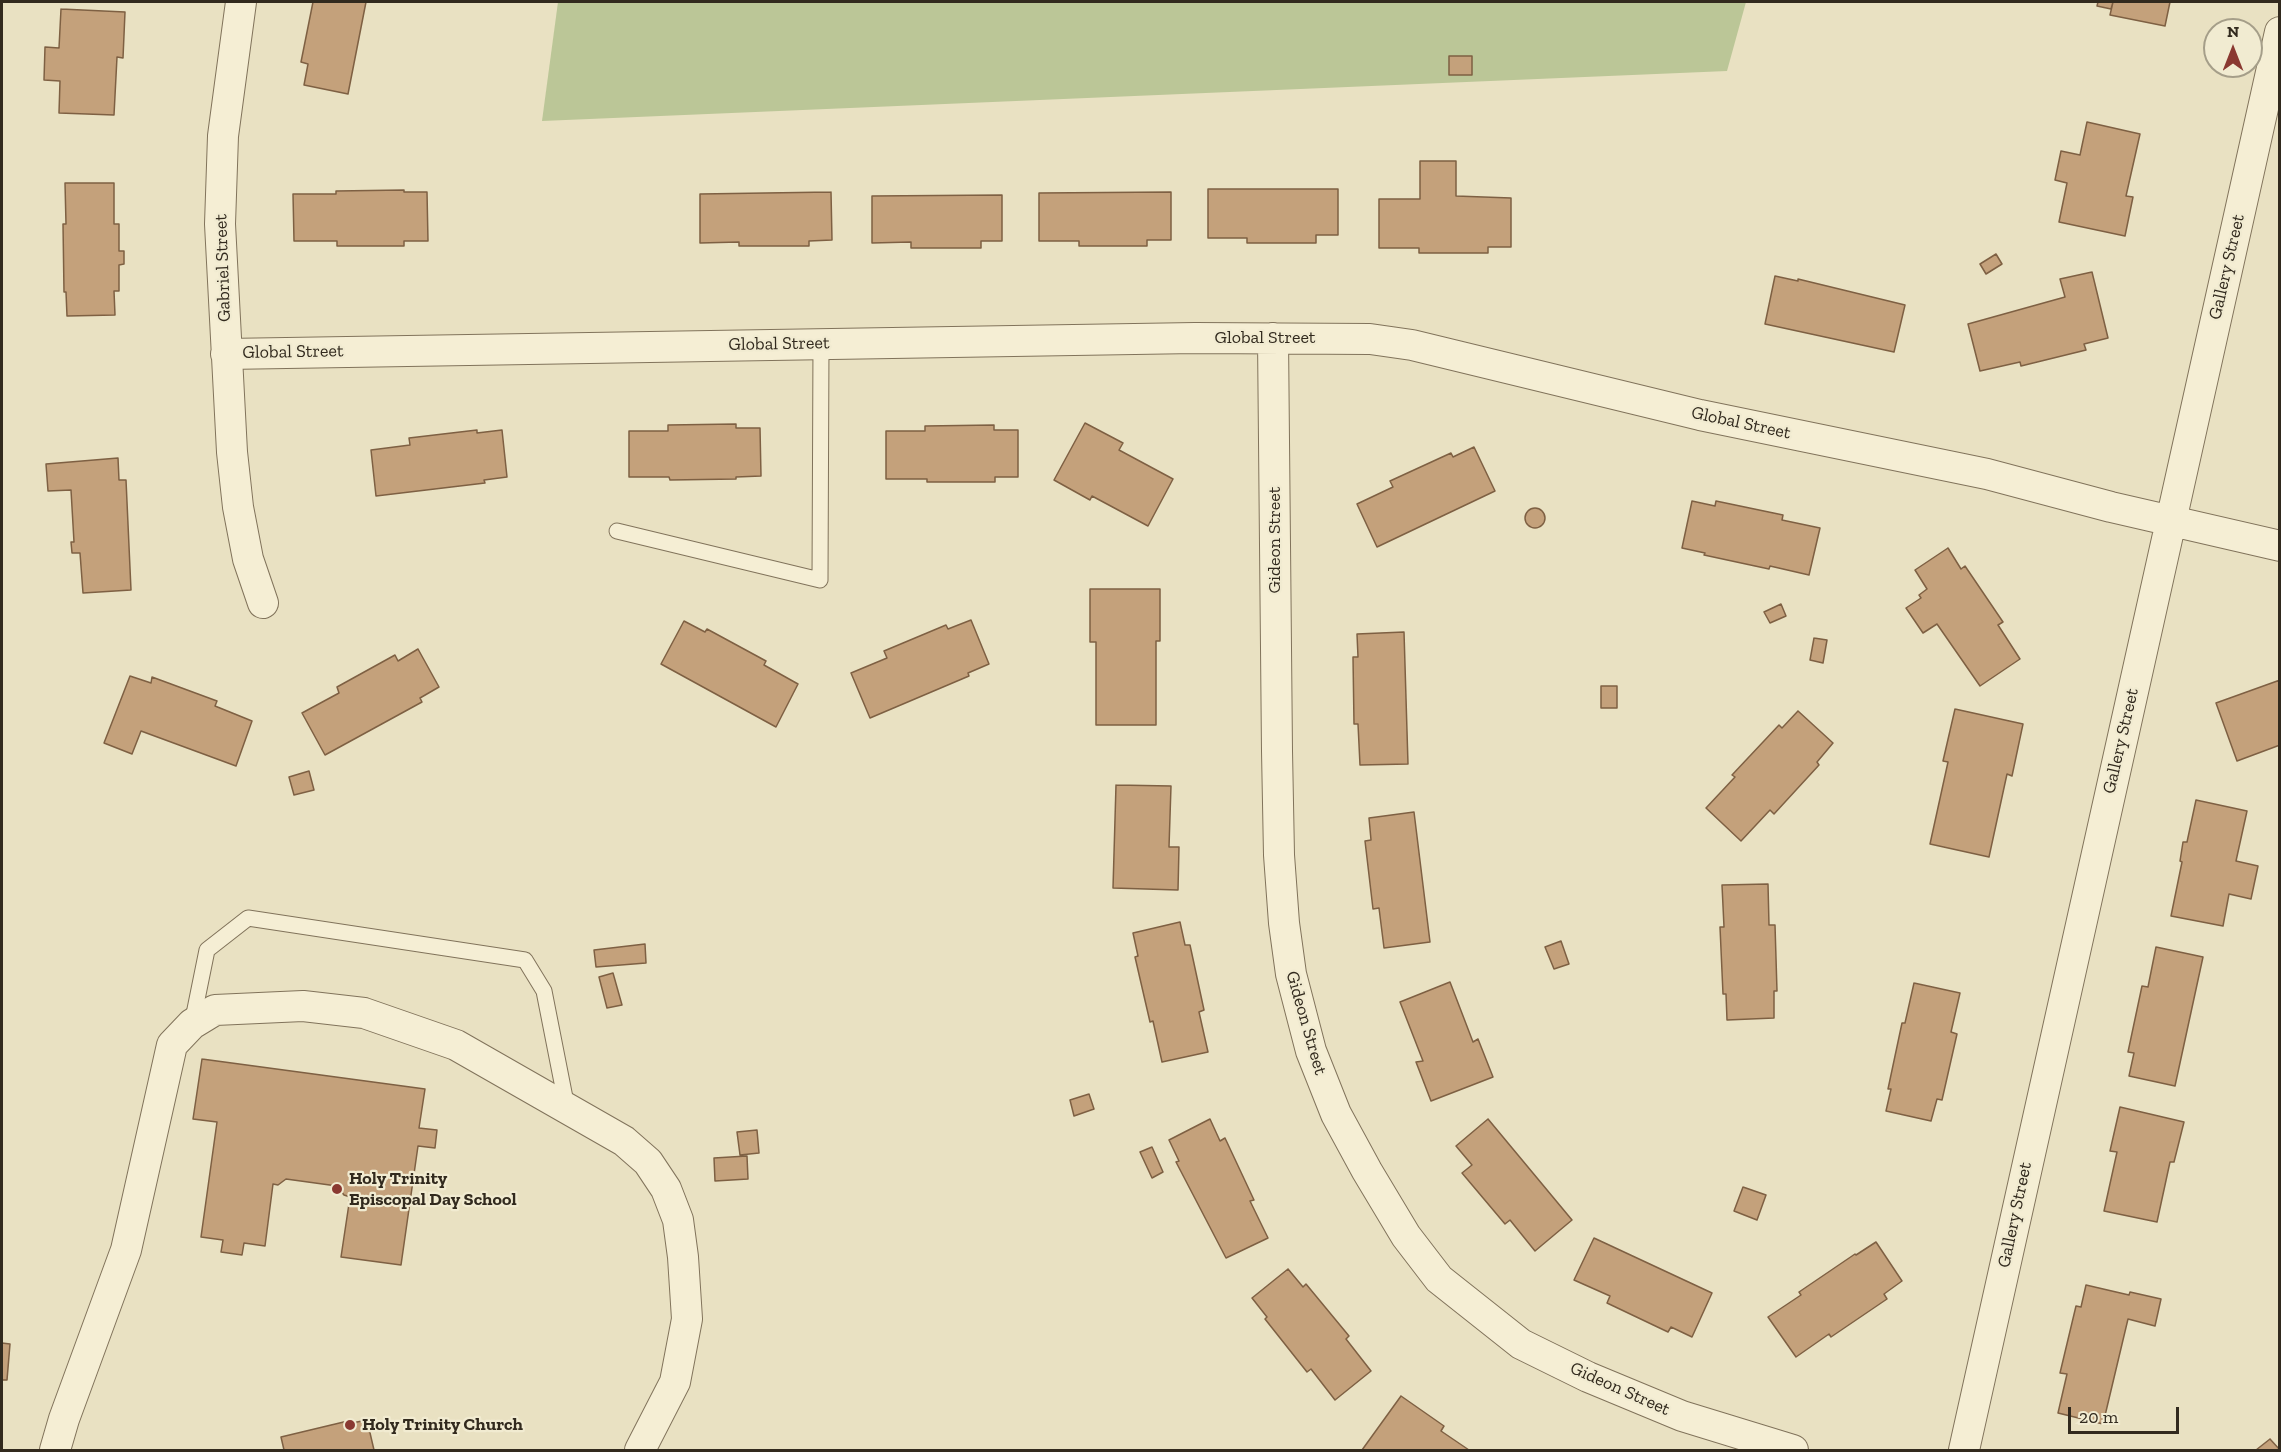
<!DOCTYPE html>
<style>
body{margin:0}
#map{position:relative;width:2281px;height:1452px;overflow:hidden;background:#e9e1c2;font-family:"Zilla Slab",serif}
canvas{display:block}
.frame{position:absolute;inset:0;border:3px solid #322a1e;pointer-events:none}
.north{position:absolute;left:2203px;top:18px;width:60px;height:60px;box-sizing:border-box;background:#f1ebd1;border:2px solid #a59e89;border-radius:50%;rotate:0deg;font-size:16px;font-weight:700;line-height:24px;text-align:center;color:#322a1e}
.north::after{content:'';display:block;margin:auto;width:21px;height:27px;background:#8a3931;clip-path:polygon(50% 0,100% 100%,50% 72%,0 100%)}
.scale{position:absolute;left:2068px;top:1407px;width:111px;height:27px;box-sizing:border-box;border:3px solid #322a1e;border-top:0;padding-left:8px;font-size:18px;line-height:21px;white-space:nowrap;color:#322a1e;-webkit-text-stroke:4px #f1ebd1;paint-order:stroke}
</style>
<div id="map">
<canvas width="2281" height="1452"></canvas>
<div class="frame"></div>
<div class="north">N</div>
<div class="scale">20 m</div>
</div>
<script>
const context = document.querySelector('canvas').getContext('2d');
context.lineJoin = 'round';
function paint(path, color) {
  context.fillStyle = color;
  context.fill(path, 'evenodd');
}
function poly(rows) {
  const path = new Path2D();
  for (const r of rows) {
    if (r.length === 3) {
      path.moveTo(r[0] + r[2], r[1]);
      path.arc(r[0], r[1], r[2], 0, 2 * Math.PI);
      continue;
    }
    path.moveTo(r[0], r[1]);
    for (let i = 2; i < r.length; i += 2) path.lineTo(r[i], r[i + 1]);
  }
  return path;
}
function stroke(path, color, width, dash) {
  context.strokeStyle = color;
  context.lineWidth = width;
  context.lineCap = dash ? 'butt' : 'round';
  context.setLineDash(dash || []);
  context.stroke(path);
}
function label(font, color, halo, rows, align = 'center') {
  context.font = font + ' "Zilla Slab",serif';
  context.lineWidth = 4.5;
  context.setLineDash([]);
  context.textBaseline = 'middle';
  context.strokeStyle = halo;
  context.fillStyle = color;
  for (const [text, x, y, turn = 0] of rows) {
    context.save();
    context.translate(x, y);
    context.rotate((+turn || 0) * Math.PI / 180);
    context.textAlign = isNaN(turn) ? turn : align;
    if (halo) context.strokeText(text, 0, 0);
    context.fillText(text, 0, 0);
    context.restore();
  }
}
paint(poly([
 [558,2,1746,2,1727,71,542,121]
]), '#bbc697');
const building = poly([
 [313,2,366,2,348,94,304,85,308,64,301,62,313,2],
 [2098,2,2113,2,2111,9,2097,6,2098,2],
 [2113,2,2170,2,2165,26,2110,15,2113,2],
 [61,9,125,12,123,58,117,57,114,115,59,113,60,81,44,80,45,47,59,48,61,9],
 [1449,56,1472,56,1472,75,1449,75,1449,56],
 [2087,122,2140,134,2126,196,2133,197,2125,236,2059,222,2067,183,2055,180,2061,151,2080,155,2087,122],
 [1420,161,1456,161,1456,196,1511,198,1511,247,1488,247,1488,253,1419,253,1419,248,1379,248,1379,199,1420,199,1420,161],
 [65,183,114,183,114,224,119,224,119,251,124,251,124,264,119,265,119,291,114,291,115,315,67,316,66,292,64,292,63,224,66,224,65,183],
 [1208,189,1338,189,1338,235,1316,235,1316,243,1247,243,1247,238,1208,238,1208,189],
 [404,190,404,192,427,192,428,241,404,241,404,246,337,246,337,241,294,241,293,194,336,194,336,191,404,190],
 [831,192,832,240,809,241,809,246,739,246,739,242,700,243,700,194,831,192],
 [1171,192,1171,240,1147,240,1147,246,1079,246,1079,241,1039,241,1039,193,1171,192],
 [1002,195,1002,241,981,241,981,248,911,248,911,242,872,243,872,196,1002,195],
 [1996,254,2002,264,1986,274,1980,264,1996,254],
 [2092,272,2108,338,2084,344,2086,350,2021,366,2020,362,1980,371,1968,324,2065,297,2060,279,2092,272],
 [1775,276,1798,281,1798,279,1905,305,1894,352,1765,324,1775,276],
 [1085,423,1123,443,1119,450,1173,479,1148,526,1092,496,1090,500,1054,480,1085,423],
 [736,424,736,428,760,428,761,476,736,477,736,479,670,480,669,477,629,477,629,431,668,431,668,425,736,424],
 [994,425,994,430,1018,430,1018,477,995,477,995,482,927,482,927,479,886,479,886,431,925,431,925,426,994,425],
 [477,430,477,433,502,430,507,477,484,480,485,483,376,496,371,450,410,445,409,438,477,430],
 [1474,447,1495,491,1377,547,1357,504,1393,487,1390,481,1451,453,1453,457,1474,447],
 [118,458,119,480,126,480,131,590,83,593,80,553,72,553,71,542,74,542,71,490,48,491,46,464,118,458],
 [1692,501,1715,506,1716,501,1783,515,1782,520,1820,528,1809,575,1770,566,1769,569,1704,555,1705,553,1682,548,1692,501],
 [1535,518,10],
 [1948,548,1961,569,1965,566,2003,622,1998,625,2020,659,1980,686,1937,624,1923,633,1906,608,1921,598,1919,595,1927,589,1915,570,1948,548],
 [1090,589,1160,589,1160,641,1156,641,1156,725,1096,725,1096,642,1090,642,1090,589],
 [1781,604,1786,616,1770,623,1764,612,1781,604],
 [971,620,989,664,968,673,969,676,870,718,851,673,887,658,884,651,946,625,948,629,971,620],
 [684,621,705,632,707,629,766,661,764,665,798,684,776,727,661,664,684,621],
 [1404,632,1408,764,1360,765,1358,724,1354,724,1353,657,1358,657,1357,634,1404,632],
 [1814,638,1827,640,1823,663,1810,660,1814,638],
 [418,649,439,687,420,698,422,702,325,755,302,713,339,693,337,687,395,655,398,661,418,649],
 [130,676,151,683,152,677,217,701,215,706,252,721,236,766,141,731,132,754,104,743,130,676],
 [2280,680,2280,745,2237,761,2216,703,2280,680],
 [1601,686,1617,686,1617,708,1601,708,1601,686],
 [1955,709,2023,724,2012,776,2007,774,1989,857,1930,844,1948,762,1943,761,1955,709],
 [1798,711,1833,743,1817,762,1819,765,1774,814,1770,810,1741,841,1706,808,1735,777,1732,775,1779,725,1782,728,1798,711],
 [309,771,314,790,294,795,289,777,309,771],
 [1116,785,1171,786,1169,847,1179,847,1178,890,1113,888,1116,785],
 [2196,800,2247,811,2236,861,2258,866,2251,899,2229,894,2223,926,2171,916,2182,862,2180,861,2183,842,2187,842,2196,800],
 [1414,812,1430,942,1384,948,1379,908,1373,909,1365,841,1371,840,1369,818,1414,812],
 [1768,884,1769,925,1775,925,1777,991,1774,991,1774,1018,1727,1020,1726,994,1723,994,1720,927,1724,927,1722,885,1768,884],
 [1180,922,1185,945,1190,945,1204,1010,1199,1012,1208,1052,1162,1062,1153,1021,1150,1022,1135,957,1138,956,1133,933,1180,922],
 [1561,941,1569,964,1554,969,1545,947,1561,941],
 [645,944,646,963,596,967,594,950,645,944],
 [2156,947,2203,957,2175,1086,2129,1076,2134,1053,2128,1052,2142,986,2148,987,2156,947],
 [613,973,622,1005,607,1008,599,977,613,973],
 [1450,982,1473,1042,1478,1039,1493,1077,1431,1101,1416,1062,1423,1061,1400,1002,1450,982],
 [1914,983,1960,993,1951,1032,1957,1034,1942,1100,1937,1099,1931,1121,1886,1111,1891,1089,1888,1089,1902,1023,1905,1023,1914,983],
 [202,1059,425,1089,419,1128,437,1130,435,1148,418,1146,401,1265,341,1257,350,1197,344,1195,337,1186,286,1179,278,1185,273,1184,265,1246,244,1243,242,1255,221,1252,223,1240,201,1237,217,1122,193,1119,202,1059],
 [1089,1094,1094,1109,1074,1116,1070,1100,1089,1094],
 [2120,1107,2184,1122,2174,1162,2170,1162,2157,1222,2104,1211,2117,1152,2110,1151,2120,1107],
 [1210,1119,1220,1141,1225,1138,1254,1200,1250,1201,1268,1238,1226,1258,1176,1162,1179,1161,1169,1140,1210,1119],
 [1488,1119,1572,1220,1535,1251,1510,1220,1505,1224,1462,1173,1472,1165,1456,1146,1488,1119],
 [757,1130,759,1153,740,1155,737,1132,757,1130],
 [1152,1147,1163,1172,1152,1178,1140,1152,1152,1147],
 [747,1156,748,1179,715,1181,714,1158,747,1156],
 [1743,1187,1766,1195,1757,1220,1734,1211,1743,1187],
 [1594,1238,1712,1293,1692,1337,1671,1327,1668,1332,1607,1303,1610,1296,1574,1280,1594,1238],
 [1876,1242,1902,1281,1884,1294,1887,1299,1831,1337,1829,1334,1796,1357,1768,1317,1801,1295,1799,1292,1855,1254,1856,1255,1876,1242],
 [1288,1269,1303,1287,1306,1284,1349,1336,1346,1339,1371,1371,1335,1400,1311,1369,1307,1372,1265,1319,1267,1317,1252,1298,1288,1269],
 [2086,1285,2129,1295,2130,1292,2161,1299,2155,1326,2128,1319,2103,1424,2058,1413,2067,1374,2060,1373,2076,1306,2081,1307,2086,1285],
 [2,1343,10,1344,7,1380,2,1380,2,1343],
 [1401,1396,1444,1426,1441,1431,1469,1450,1362,1450,1401,1396],
 [352,1420,352,1423,367,1420,374,1450,284,1450,281,1437,352,1420],
 [2270,1439,2280,1450,2256,1450,2270,1439]
]);
paint(building, '#c4a17b');
stroke(building, '#7e6043', 1.5);
const lane = poly([
 [617,531,820,580,821,343],
 [192,1024,207,950,248,918,525,960,544,991,567,1108]
]);
const street = poly([
 [241,2,223,136,220,224,232,452,238,507,248,559,263,603],
 [1273,338,1277,751,1279,855,1284,923,1291,974,1311,1051,1336,1114,1367,1171,1406,1236,1439,1279,1521,1344,1588,1377,1682,1416,1793,1450],
 [226,354,1195,338,1370,339,1412,345,1700,415,1987,474,2111,507,2280,546],
 [55,1450,64,1419,126,1250,172,1045,192,1024,215,1010,303,1006,364,1013,456,1045,624,1141,648,1162,666,1189,678,1220,683,1257,687,1319,675,1382,640,1450],
 [1964,1450,2280,32]
]);
stroke(lane, '#81735b', 17);
stroke(street, '#81735b', 32);
stroke(lane, '#f5eed4', 15);
stroke(street, '#f5eed4', 30);
for (const [x, y, r, color] of [
 [337,1189,6,"#8a3931"],
 [350,1425,6,"#8a3931"]
]) {
  const dot = new Path2D();
  dot.arc(x, y, r, 0, 2 * Math.PI);
  context.fillStyle = color;
  context.fill(dot);
  stroke(dot, '#f1ebd1', 2);
}
label('18px', '#322a1e', '#f1ebd1', [
 ["Gallery Street",2227,267,-77],
 ["Gabriel Street",223,268,-92],
 ["Global Street",1265,338],
 ["Global Street",779,344,-1],
 ["Global Street",293,352,-1],
 ["Global Street",1741,423,12],
 ["Gideon Street",1275,540,-90],
 ["Gallery Street",2121,741,-77],
 ["Gideon Street",1306,1023,74],
 ["Gallery Street",2015,1215,-78],
 ["Gideon Street",1620,1389,24]
]);
label('bold 18px', '#322a1e', '#f1ebd1', [
 ["Holy Trinity",349,1179],
 ["Episcopal Day School",349,1200],
 ["Holy Trinity Church",362,1425]
], 'left');
</script>
